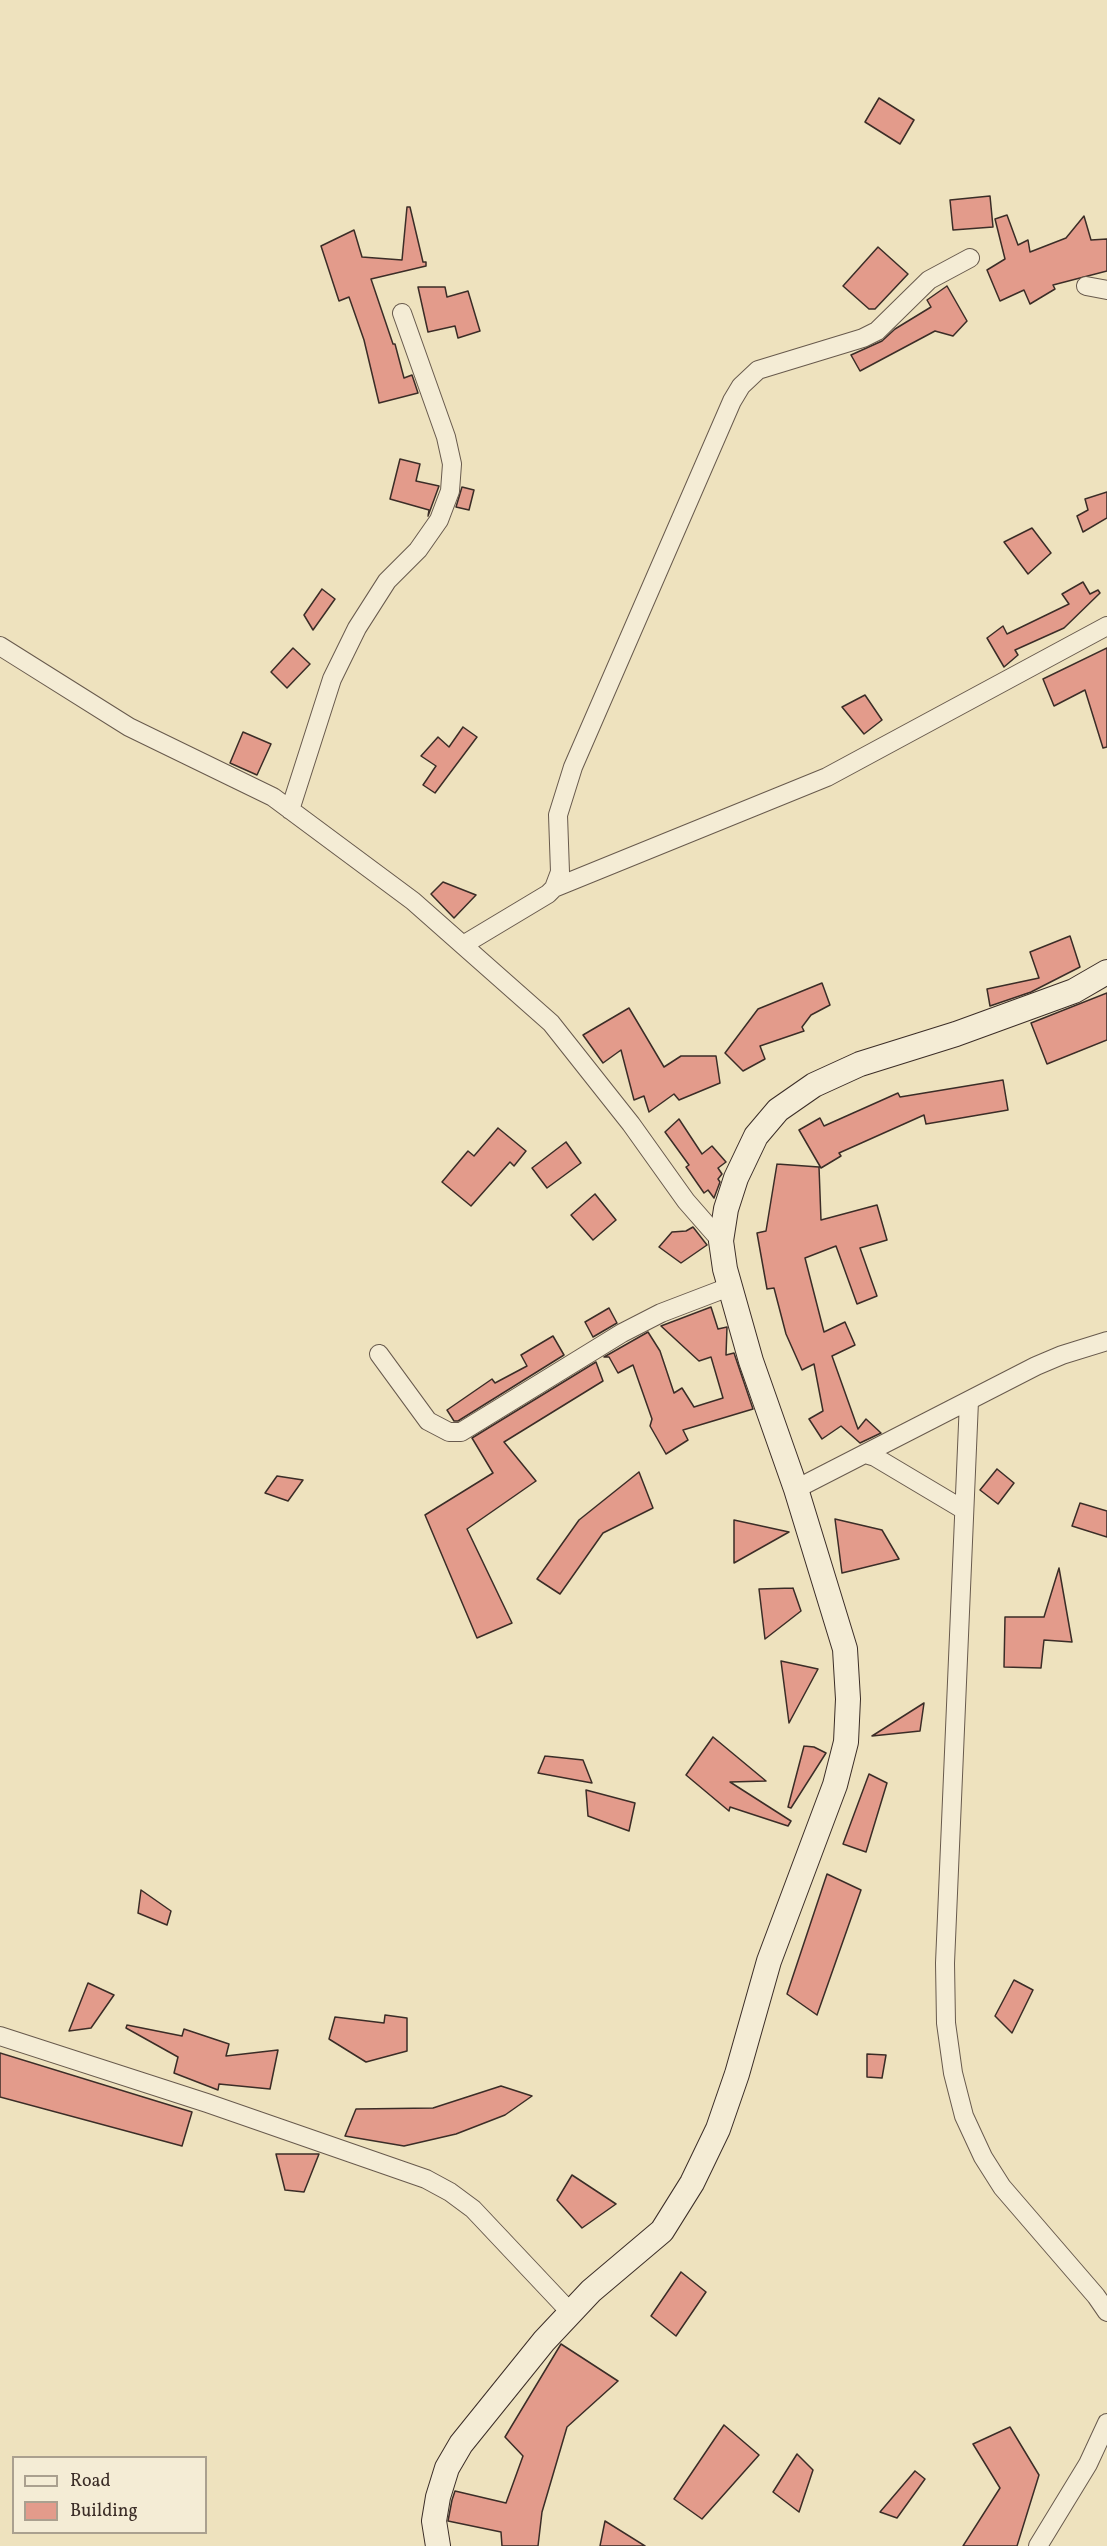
<!DOCTYPE html>
<style>
body{margin:0}
#map{position:relative;width:1107px;height:2546px;overflow:hidden;background:#eee2be;font-family:Vollkorn,serif}
canvas{display:block}
.legend{position:absolute;left:12px;top:2456px;width:195px;height:78px;box-sizing:border-box;background:#f4ecd5;border:2px solid #aaa08f;margin:0;padding:8px 10px;list-style:none;font-size:18px;color:#3b2d27}
.legend li{display:flex;align-items:center;gap:12px;height:30px}
.legend b{width:30px;border:2px solid #aaa08f}
</style>
<div id="map">
<canvas width="1107" height="2546"></canvas>
<ul class="legend">
<li><b style="height:8px;background:#f4ecd5"></b>Road</li>
<li><b style="height:16px;background:#e39b8b"></b>Building</li>
</ul>
</div>
<script>
const context = document.querySelector('canvas').getContext('2d');
context.lineJoin = 'round';
function paint(path, color) {
  context.fillStyle = color;
  context.fill(path, 'evenodd');
}
function poly(rows) {
  const path = new Path2D();
  for (const r of rows) {
    path.moveTo(r[0], r[1]);
    for (let i = 2; i < r.length; i += 2) path.lineTo(r[i], r[i + 1]);
  }
  return path;
}
function stroke(path, color, width, dash) {
  context.strokeStyle = color;
  context.lineWidth = width;
  context.lineCap = dash ? 'butt' : 'round';
  context.setLineDash(dash || []);
  context.stroke(path);
}
const building = poly([
 [879,98,914,120,900,144,865,122,879,98],
 [990,196,993,227,953,230,950,200,990,196],
 [407,207,410,207,423,262,426,262,426,266,371,279,393,344,395,344,404,378,412,375,418,393,379,403,364,340,349,297,339,301,321,246,354,230,362,257,402,260,407,207],
 [1007,215,1018,245,1028,240,1030,252,1066,238,1084,216,1091,240,1107,239,1107,271,1053,285,1055,289,1030,304,1024,290,1000,301,987,270,1005,259,995,219,1007,215],
 [878,247,908,274,875,309,869,309,843,286,878,247],
 [947,286,967,321,953,336,935,331,860,371,851,355,882,341,895,329,931,307,927,300,947,286],
 [418,287,445,287,447,297,468,291,480,331,458,338,455,326,428,332,418,287],
 [400,459,420,464,416,481,439,486,428,516,429,510,390,499,400,459],
 [462,487,474,490,469,510,456,507,462,487],
 [1107,492,1107,518,1083,532,1077,516,1088,510,1085,499,1107,492],
 [1032,528,1051,553,1028,574,1004,542,1032,528],
 [1083,582,1090,594,1098,590,1100,593,1064,628,1015,650,1018,655,1004,667,987,638,1003,626,1007,634,1069,604,1062,594,1083,582],
 [322,589,335,599,313,630,304,615,322,589],
 [293,648,310,664,287,688,271,672,293,648],
 [1107,648,1107,747,1103,748,1085,690,1054,706,1043,679,1107,648],
 [865,695,882,720,864,734,842,707,865,695],
 [463,727,477,737,435,793,423,785,436,766,421,756,438,737,449,747,463,727],
 [243,732,271,744,257,775,230,763,243,732],
 [443,882,476,895,454,918,431,894,443,882],
 [1070,936,1080,967,1031,992,990,1006,987,989,1039,978,1030,952,1070,936],
 [822,983,830,1005,811,1015,802,1027,804,1031,760,1046,765,1059,743,1071,725,1053,758,1009,822,983],
 [1107,993,1107,1040,1047,1064,1031,1023,1107,993],
 [629,1008,664,1067,681,1056,716,1056,720,1083,679,1100,674,1094,649,1112,644,1096,634,1100,621,1050,603,1063,583,1035,629,1008],
 [1003,1080,1008,1110,926,1124,924,1115,839,1153,841,1156,821,1168,799,1130,820,1118,824,1126,898,1093,900,1097,1003,1080],
 [679,1119,702,1154,712,1146,726,1162,718,1168,722,1174,718,1179,720,1182,714,1198,708,1190,704,1193,686,1167,689,1165,665,1132,679,1119],
 [498,1128,526,1151,514,1166,510,1162,471,1206,442,1182,468,1151,474,1156,498,1128],
 [566,1142,581,1163,547,1188,532,1168,566,1142],
 [777,1164,819,1167,821,1220,877,1205,887,1240,860,1248,877,1296,857,1304,836,1246,805,1258,824,1332,845,1322,855,1345,832,1356,858,1429,866,1419,881,1433,860,1443,841,1426,822,1439,809,1419,823,1411,814,1364,802,1370,786,1334,774,1288,767,1289,757,1233,766,1231,777,1164],
 [595,1194,616,1220,593,1240,571,1215,595,1194],
 [693,1227,707,1245,681,1263,659,1247,672,1232,686,1231,693,1227],
 [711,1307,718,1329,727,1327,726,1355,734,1353,753,1409,683,1430,688,1440,666,1454,650,1426,652,1419,633,1365,618,1373,609,1357,604,1357,648,1332,660,1351,674,1393,682,1388,694,1407,723,1398,711,1357,699,1361,661,1326,711,1307],
 [609,1308,617,1323,593,1337,585,1322,609,1308],
 [553,1336,564,1355,458,1421,454,1421,447,1410,492,1379,495,1383,527,1366,521,1355,553,1336],
 [596,1362,603,1381,504,1442,536,1481,467,1529,512,1623,477,1638,425,1515,493,1473,472,1438,596,1362],
 [997,1469,1014,1483,998,1504,980,1490,997,1469],
 [639,1472,653,1508,603,1533,560,1594,537,1579,579,1520,639,1472],
 [277,1476,303,1480,288,1501,265,1493,277,1476],
 [1080,1503,1107,1511,1107,1537,1072,1526,1080,1503],
 [835,1519,882,1530,899,1559,842,1573,835,1519],
 [734,1520,789,1532,734,1563,734,1520],
 [1059,1568,1072,1642,1044,1640,1041,1668,1004,1667,1005,1617,1044,1617,1059,1568],
 [793,1588,801,1611,765,1639,759,1589,793,1588],
 [781,1661,818,1669,789,1723,781,1661],
 [924,1703,920,1731,872,1736,924,1703],
 [713,1737,766,1781,730,1782,791,1821,788,1826,730,1807,729,1811,686,1775,713,1737],
 [804,1746,814,1747,826,1753,791,1808,788,1807,804,1746],
 [545,1756,583,1760,592,1783,538,1773,545,1756],
 [869,1774,887,1783,866,1852,843,1844,869,1774],
 [586,1790,635,1803,629,1831,588,1816,586,1790],
 [827,1874,861,1890,817,2015,787,1994,827,1874],
 [141,1890,171,1911,167,1925,138,1913,141,1890],
 [1014,1980,1033,1990,1012,2033,995,2016,1014,1980],
 [88,1983,114,1995,91,2028,69,2031,88,1983],
 [385,2015,407,2018,407,2051,366,2062,329,2039,335,2017,384,2023,385,2015],
 [127,2025,182,2036,184,2029,229,2044,226,2056,278,2050,270,2089,219,2084,218,2090,174,2073,178,2057,126,2028,127,2025],
 [0,2053,192,2112,182,2146,0,2097,0,2053],
 [867,2054,886,2055,882,2078,867,2077,867,2054],
 [501,2086,532,2096,505,2115,456,2134,404,2146,345,2136,356,2109,433,2108,501,2086],
 [276,2154,319,2154,304,2192,285,2190,276,2154],
 [572,2175,616,2204,582,2228,557,2200,572,2175],
 [681,2272,706,2292,676,2336,651,2316,681,2272],
 [561,2344,618,2381,567,2427,542,2512,538,2546,502,2546,501,2532,448,2521,452,2500,455,2491,506,2503,523,2456,505,2437,561,2344],
 [724,2425,759,2455,702,2519,674,2499,724,2425],
 [1010,2427,1039,2475,1017,2546,963,2546,1000,2488,973,2444,1010,2427],
 [797,2454,813,2470,799,2512,773,2492,797,2454],
 [915,2471,925,2479,897,2518,880,2512,915,2471],
 [605,2521,645,2546,600,2546,605,2521]
]);
paint(building, '#e39b8b');
stroke(building, '#3b2d27', 1.5);
const street = poly([
 [1086,286,1107,290],
 [0,646,129,727,273,797,413,901,551,1023,631,1124,686,1201,721,1241],
 [290,810,332,679,357,628,387,581,418,550,439,520,450,491,452,464,446,437,402,313],
 [554,888,827,777,1107,626],
 [463,945,548,894,554,888,560,872,558,815,573,767,732,401,741,386,758,370,863,338,877,331,929,280,970,258],
 [379,1354,428,1421,449,1432,461,1432,622,1333,661,1313,729,1287],
 [969,1401,945,1963,946,2023,953,2073,964,2116,983,2157,1002,2187,1096,2296,1107,2312],
 [865,1454,875,1457,964,1510],
 [796,1489,1036,1366,1062,1355,1107,1341],
 [0,2036,207,2103,426,2179,450,2192,473,2209,572,2314],
 [1038,2546,1088,2464,1107,2423]
]);
const secondary = poly([
 [438,2546,434,2521,438,2497,447,2468,461,2444,544,2341,591,2291,662,2231,692,2183,718,2129,737,2074,769,1961,835,1785,846,1742,848,1699,845,1649,796,1489,751,1361,725,1269,721,1241,726,1209,736,1178,756,1136,778,1110,814,1085,860,1064,956,1034,1074,991,1107,972]
]);
stroke(street, '#685a4d', 20);
stroke(secondary, '#3b2d27', 26);
stroke(street, '#f4ecd5', 18);
stroke(secondary, '#f4ecd5', 24);
</script>
